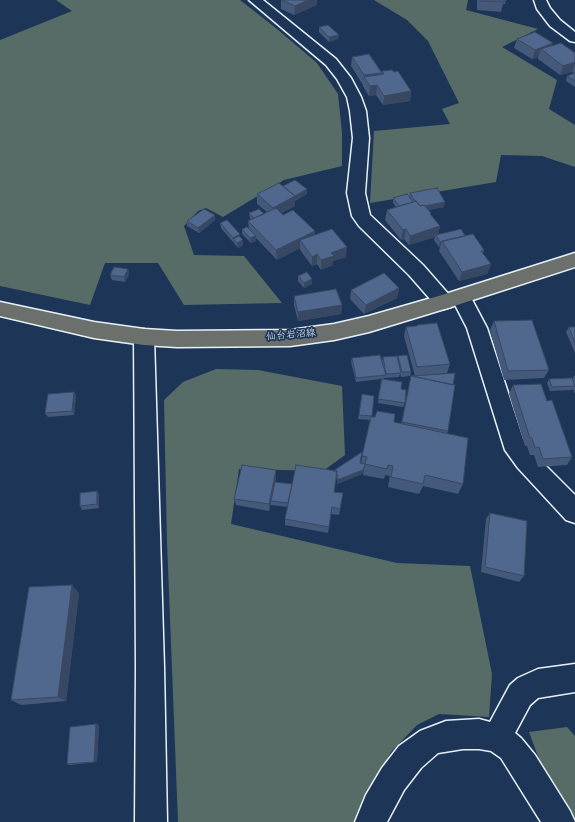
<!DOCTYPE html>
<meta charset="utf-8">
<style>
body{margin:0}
canvas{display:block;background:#1d3557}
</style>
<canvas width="575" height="822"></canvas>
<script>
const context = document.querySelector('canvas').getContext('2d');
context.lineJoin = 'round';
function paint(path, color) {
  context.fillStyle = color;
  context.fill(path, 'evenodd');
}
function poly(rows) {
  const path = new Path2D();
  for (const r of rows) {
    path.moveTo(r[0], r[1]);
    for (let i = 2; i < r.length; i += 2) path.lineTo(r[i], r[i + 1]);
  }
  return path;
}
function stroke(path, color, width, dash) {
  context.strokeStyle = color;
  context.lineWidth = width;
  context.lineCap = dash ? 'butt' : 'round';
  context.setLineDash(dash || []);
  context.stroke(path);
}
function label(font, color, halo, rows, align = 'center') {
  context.font = font + ' Kalam,"Klee One",sans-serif';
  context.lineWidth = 3.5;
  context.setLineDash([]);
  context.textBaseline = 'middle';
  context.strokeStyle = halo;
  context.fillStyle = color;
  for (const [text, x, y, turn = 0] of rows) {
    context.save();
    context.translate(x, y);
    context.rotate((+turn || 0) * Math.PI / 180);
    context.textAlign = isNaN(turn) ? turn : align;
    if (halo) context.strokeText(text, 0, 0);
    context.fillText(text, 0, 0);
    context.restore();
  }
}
paint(poly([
 [56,0,240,0,277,29,317,63,338,94,342,133,342,166,284,180,223,217,206,208,198,211,184,226,194,255,244,256,282,303,184,305,158,263,105,263,90,305,0,286,0,40,72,11],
 [374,0,468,0,466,10,538,29,502,47,557,80,549,109,575,125,575,167,542,156,501,155,496,182,370,203,374,131,450,124,442,109,459,103,428,41,407,20],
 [216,369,258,370,342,386,345,455,323,471,239,469,231,524,397,563,470,566,492,674,489,717,439,714,417,725,391,752,367,797,361,822,178,822,167,542,164,400,183,382],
 [567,727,575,736,575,822,553,797,529,732]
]), '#576c67');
const minor = poly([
 [534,0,546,0,550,8,560,20,575,32,575,42,570,41,550,26,537,9,534,0],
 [461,290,468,292,487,328,523,439,534,454,575,495,575,523,566,520,518,468,505,450,467,328,451,297,454,292,461,290],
 [575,664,575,692,538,698,530,705,515,733,521,738,535,755,570,811,575,822,541,822,501,758,491,751,479,749,463,749,438,753,421,768,404,790,387,822,355,822,366,795,382,768,399,746,420,731,446,721,479,719,490,722,510,685,518,678,538,669,575,664]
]);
const tertiary = poly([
 [249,0,263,0,336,59,351,78,361,97,366,111,369,138,365,193,370,215,423,265,451,297,454,302,451,307,444,309,437,307,409,275,359,226,352,216,347,193,353,138,350,111,347,97,337,79,326,65,249,0],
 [144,329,151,331,154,337,164,667,167,822,135,822,136,667,134,337,137,331,144,329]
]);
const primary = poly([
 [575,253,575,267,451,307,369,332,334,340,290,346,177,347,144,345,94,338,0,316,0,302,94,322,144,329,177,331,290,330,334,324,369,316,442,295,575,253]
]);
stroke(minor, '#e8f1f8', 3);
stroke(tertiary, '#e8f1f8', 3);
stroke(primary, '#e8f1f8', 3);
paint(minor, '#1d3557');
paint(tertiary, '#1d3557');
paint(primary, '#6b706d');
paint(poly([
 [281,0,317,0,317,5,294,15,281,9],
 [477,0,506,0,505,4,503,4,501,12,477,10],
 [319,27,338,39,329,42,319,32],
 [517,39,552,46,575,53,575,87,566,81,567,76,574,73,572,72,560,75,538,59,538,57,532,59,514,48],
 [352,57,382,74,382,71,411,91,410,101,383,105,376,95,369,96,363,86,363,85,351,66],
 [283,186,307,194,295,201,295,206,281,213,315,235,346,257,333,261,333,265,321,270,317,264,312,266,300,250,300,248,277,260,256,238,256,241,251,243,242,234,242,229,249,229,248,221,251,220,250,218,249,213,264,214,267,212,257,204,257,194],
 [410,193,444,207,428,210,431,215,440,226,438,235,465,236,484,250,483,254,491,264,487,274,459,281,439,251,440,247,439,247,434,240,435,237,409,245,404,239,401,240,385,220,387,210,396,207,393,203,393,198,409,197],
 [215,215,215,220,199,233,187,226,187,221],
 [220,223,240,234,240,237,243,245,238,248,234,243,233,242,221,228],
 [128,269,129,274,125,282,112,280,110,275],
 [298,276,312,284,304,288,298,281],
 [399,288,397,298,364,314,350,299,351,290],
 [294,296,342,305,341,314,298,321,294,305],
 [494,321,549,370,544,378,504,380,490,330],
 [417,325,450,364,447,373,426,375,448,431,447,434,463,484,458,494,423,486,419,494,388,487,390,476,385,475,384,479,363,475,364,468,362,474,337,484,337,479,336,478,334,492,343,493,339,515,331,514,328,533,285,525,285,519,288,507,271,505,271,502,269,511,236,505,234,499,276,470,276,478,273,494,292,484,292,488,333,471,361,463,370,420,358,419,362,394,372,417,401,424,409,385,411,376,415,376,404,336,406,327,417,326],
 [569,327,575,327,575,353,566,332],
 [398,356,411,372,410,376,401,377,400,374,399,377,385,378,385,377,384,379,401,389,405,403,403,407,378,403,381,379,356,382,351,362,352,358,382,361,383,357,397,358],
 [575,375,575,394,573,389,572,390,550,391,547,383,549,379,572,379],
 [513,385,547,401,572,457,567,465,538,467,534,455,530,455,527,446,525,446,509,394],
 [74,392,76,396,74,415,48,417,45,413],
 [97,491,99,494,99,508,82,510,80,506],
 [490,513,524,576,519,582,481,572,486,519],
 [79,593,66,701,21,705,11,700],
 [99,725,97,762,70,765,67,764]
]), '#45597a');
paint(poly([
 [308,0,317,0,317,5,294,15,295,6],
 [339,35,338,39,329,42,329,37],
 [553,43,550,52,541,49,538,57,532,59,535,50],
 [575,62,575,64,572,72,560,75,563,66],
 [382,73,380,82,364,77,364,75],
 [377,85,376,95,369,96,370,86],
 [411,91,410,101,383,105,384,96],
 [307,189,307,194,295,201,295,206,273,218,273,208],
 [445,202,444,207,417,212,418,207],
 [215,215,215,220,199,233,198,228],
 [440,226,438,236,436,235,435,237,409,245,410,236],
 [406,229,404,239,401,240,403,230],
 [315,231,315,241,300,240,300,248,277,260,276,250],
 [240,234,240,239,233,239,233,242,233,238],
 [256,236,256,241,251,243,250,238],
 [243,240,243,245,238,248,237,243],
 [440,242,442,242,440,247,439,247],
 [347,247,346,257,333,261,333,265,321,270,321,260,331,253],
 [317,254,317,264,312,266,312,257],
 [491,264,487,274,459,281,462,272],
 [128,269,129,274,125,282,124,277],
 [312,279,312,284,304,288,304,283],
 [399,288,397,298,364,314,366,305],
 [342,305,341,314,298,321,298,312],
 [74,392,76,396,74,415,72,411],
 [276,470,276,478,269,511,269,504],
 [363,470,362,474,337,484,337,480],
 [97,491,99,494,99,508,97,504],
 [72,585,79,593,66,701,58,697],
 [96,724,99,725,97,762,94,762]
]), '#384863');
const building = poly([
 [282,0,308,0,295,6,282,0],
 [480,0,504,0,504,2,480,1,480,0],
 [328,25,339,35,329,37,319,27,328,25],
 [535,32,553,43,535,50,517,39,535,32],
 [561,43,575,53,575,62,563,66,541,49,561,43],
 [369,54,382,73,364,75,352,57,369,54],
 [392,70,394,72,398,71,411,91,384,96,377,85,370,86,364,77,384,74,382,71,392,70],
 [575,73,575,81,567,76,575,73],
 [295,180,307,189,295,196,283,186,295,180],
 [279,183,295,196,273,208,257,194,279,183],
 [437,188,445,202,425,206,424,205,420,206,416,201,415,201,410,193,437,188],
 [407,194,413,202,399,206,393,198,407,194],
 [416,201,420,206,424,205,431,213,430,214,440,226,410,236,406,229,403,230,387,210,416,201],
 [276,208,283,215,293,210,315,231,276,250,248,221,276,208],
 [204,209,215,215,198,228,187,221,204,209],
 [259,209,264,214,254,218,249,213,259,209],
 [227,220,240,234,233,238,220,223,227,220],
 [247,227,256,236,250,238,242,229,247,227],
 [332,229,347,247,331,253,334,256,321,260,317,254,312,257,300,240,332,229],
 [461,229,465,236,440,242,436,235,461,229],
 [473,234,484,250,481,251,491,264,462,272,442,241,473,234],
 [239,236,243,240,237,243,233,239,239,236],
 [114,267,128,269,124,277,110,275,114,267],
 [307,272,312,279,304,283,298,276,307,272],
 [384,273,399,288,366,305,351,290,384,273],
 [336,289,342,305,298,312,294,296,336,289],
 [532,320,549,370,508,371,494,321,532,320],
 [437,323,450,364,417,367,406,327,417,326,417,325,437,323],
 [569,327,575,327,575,343,569,327],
 [380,355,386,375,356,378,352,358,380,355],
 [407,355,411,372,402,372,398,356,407,355],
 [397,356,401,373,386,374,383,357,397,356],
 [455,373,453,385,412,376,455,373],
 [411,376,455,385,448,431,402,422,411,376],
 [572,378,575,386,552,387,549,379,572,378],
 [382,379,402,382,401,389,406,390,405,403,378,399,382,379],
 [541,384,547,401,552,400,572,457,543,459,539,447,535,448,532,438,530,438,513,385,541,384],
 [74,392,72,411,45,413,48,394,74,392],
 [362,394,374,396,372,416,359,415,362,394],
 [377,411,395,414,394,422,468,438,463,484,425,475,423,484,391,477,393,466,388,465,387,469,365,464,367,457,362,456,371,417,375,417,377,411],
 [362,452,360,463,365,464,363,470,337,480,338,475,336,475,337,471,333,471,362,452],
 [242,465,276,470,269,504,234,499,242,465],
 [296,465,337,471,334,492,343,493,340,509,332,507,329,527,285,519,296,465],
 [275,482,292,484,288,503,271,501,275,482],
 [97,491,97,504,80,506,80,493,97,491],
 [490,513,527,521,524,576,485,567,490,513],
 [72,585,58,697,11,700,29,587,72,585],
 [96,724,94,762,67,764,70,727,96,724]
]);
paint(building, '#50678e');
stroke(building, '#384863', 1);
label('10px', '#e8f1f8', '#1d3557', [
 ["仙台岩沼線",291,336,-5]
]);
</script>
